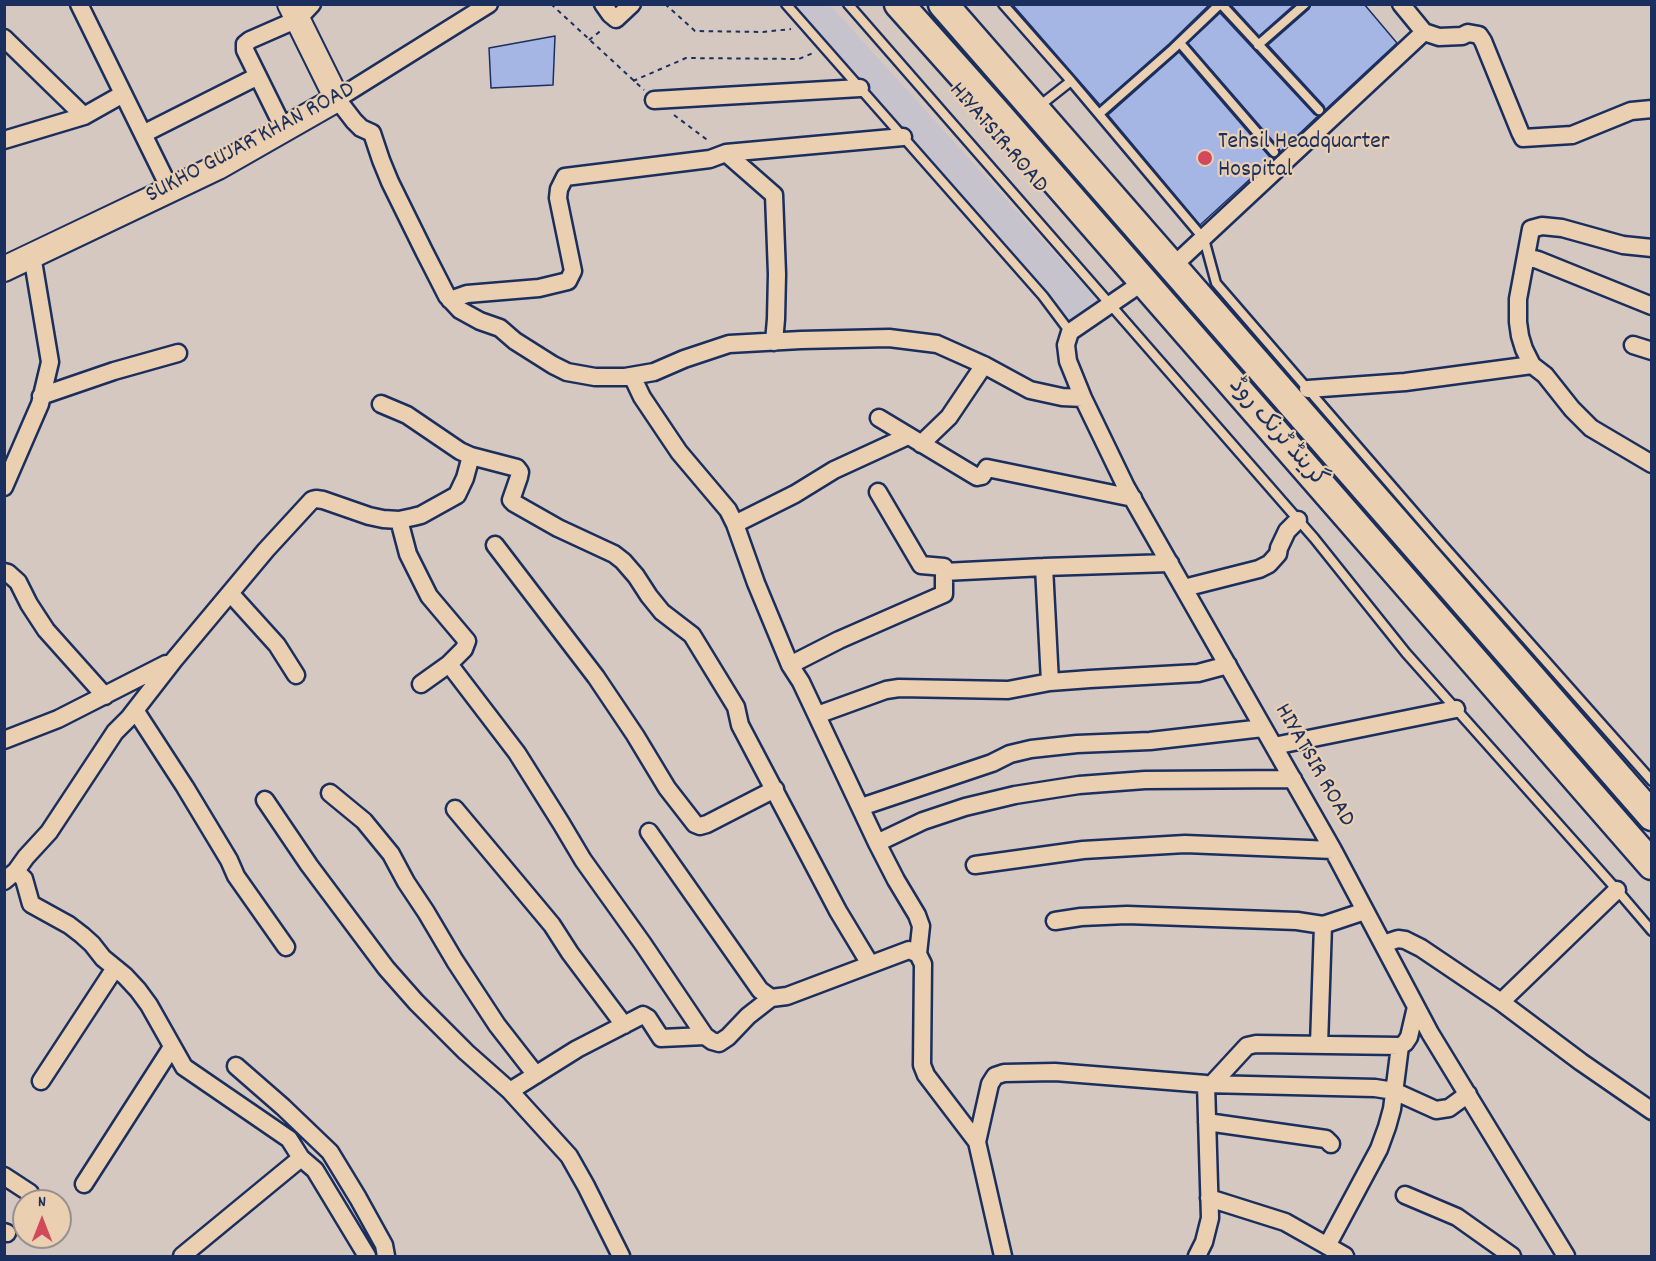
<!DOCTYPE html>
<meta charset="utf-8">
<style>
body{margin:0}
#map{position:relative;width:1656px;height:1261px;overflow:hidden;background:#d5c8c1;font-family:Dekko,sans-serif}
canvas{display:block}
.frame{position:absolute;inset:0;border:6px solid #1b2f5e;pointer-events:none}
.north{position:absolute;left:12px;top:1189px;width:60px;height:60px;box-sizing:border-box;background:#eacfb1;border:2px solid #978f90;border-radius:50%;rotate:0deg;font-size:16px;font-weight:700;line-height:24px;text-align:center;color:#1b2f5e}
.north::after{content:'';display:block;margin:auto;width:21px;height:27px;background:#d1495b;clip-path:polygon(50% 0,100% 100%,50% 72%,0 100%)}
</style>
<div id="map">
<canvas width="1656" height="1261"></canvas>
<div class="frame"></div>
<div class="north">N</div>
</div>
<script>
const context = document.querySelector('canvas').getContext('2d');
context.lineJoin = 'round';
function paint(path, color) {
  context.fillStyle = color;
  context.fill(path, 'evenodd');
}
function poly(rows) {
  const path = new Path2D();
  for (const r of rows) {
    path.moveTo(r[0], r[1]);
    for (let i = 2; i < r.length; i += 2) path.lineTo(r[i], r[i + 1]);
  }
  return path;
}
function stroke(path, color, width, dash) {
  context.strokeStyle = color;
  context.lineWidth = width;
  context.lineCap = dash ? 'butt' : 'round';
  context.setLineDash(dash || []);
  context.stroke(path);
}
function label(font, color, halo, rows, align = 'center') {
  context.font = font + ' Dekko,"Playpen Sans Arabic",sans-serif';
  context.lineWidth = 4.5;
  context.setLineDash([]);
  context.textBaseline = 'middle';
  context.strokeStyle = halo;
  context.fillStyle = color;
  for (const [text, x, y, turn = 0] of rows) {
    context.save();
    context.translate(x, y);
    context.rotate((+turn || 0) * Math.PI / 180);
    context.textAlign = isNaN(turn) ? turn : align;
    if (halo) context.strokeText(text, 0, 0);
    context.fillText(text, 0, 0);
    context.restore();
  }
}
paint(poly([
 [794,5,830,5,1098,301,1070,323]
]), '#c7c3cc');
const building = poly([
 [1012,4,1210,4,1169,44,1100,105,1012,4],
 [1230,4,1295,4,1259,36,1230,4],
 [1311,4,1364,4,1397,43,1325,110,1324,106,1268,45,1309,9,1311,4],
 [1220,13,1314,114,1318,116,1280,152,1279,148,1188,43,1220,13],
 [555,36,553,85,491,88,489,48,555,36],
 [1179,52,1269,156,1273,158,1200,225,1108,115,1179,52]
]);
paint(building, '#a5b6e5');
stroke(building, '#1b2f5e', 1.5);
const service = poly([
 [786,4,1043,296,1070,332],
 [848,4,1314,538,1406,653,1617,890,1652,931],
 [1003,4,1071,81,1204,239,1216,283,1440,542,1652,781],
 [1221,4,1319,110],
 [1180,43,1274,152],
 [1258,45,1305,4],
 [1038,107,1071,81],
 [1099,114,1173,49,1220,4]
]);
const minor = poly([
 [79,4,170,189],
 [489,4,337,99,354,121,361,128,372,133,381,160,390,182,424,251,447,296,460,310,480,321,500,328,515,341,553,365,567,372,595,377,625,377,654,372,684,359,729,344,801,340,889,338,937,344,984,365,1030,390,1062,397,1083,398],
 [603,4,610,14,616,19,632,4],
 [1424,32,1439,37,1462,36,1468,33,1479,35,1483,41,1520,132,1523,138,1572,135,1631,111,1652,109],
 [4,38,84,116],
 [654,100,860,88],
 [284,129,245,50,245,44,250,40,298,19,312,4],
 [143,134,258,76],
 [4,140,84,116,123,94],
 [726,153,774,195,777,274,776,319,774,342],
 [1652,248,1623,245,1562,228,1542,226,1531,229,1518,299,1518,322,1520,336,1524,349,1532,365,1545,375,1572,409,1591,428,1652,464],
 [1526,257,1538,260,1652,306],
 [1172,267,1424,32,1401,4],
 [1143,282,1070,332,1066,345,1068,361,1083,398,1126,487,1333,850,1430,1033,1566,1256],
 [450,300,467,294,539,288,568,281,573,271,558,198,559,189,565,177,710,159,726,153,903,137],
 [1633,345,1652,351],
 [632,376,642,397,679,452,728,510,735,524,756,583,790,665,801,682,877,843,896,880,917,915,921,926,918,954,923,964,922,1065,926,1075,977,1142,1003,1256],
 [1308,389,1405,382,1532,365],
 [41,396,114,371,178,353],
 [381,404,407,415,460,451,471,456,517,468,520,472,519,477,511,500,514,503,558,528,614,554,623,561,636,576,649,596,662,612,692,635,736,707,740,725,838,911,870,964],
 [879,418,977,477,982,476,987,468,1133,498],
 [921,444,949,417,984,365],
 [4,487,40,404,50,362,32,255],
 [399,520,408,554,429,596,467,641,464,649,449,664,421,684],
 [735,524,795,494,834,470,908,436],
 [495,545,596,677,635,735,667,788,695,824,700,826,707,824,775,789],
 [1044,567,1050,682],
 [4,572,8,573,18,582,29,604,46,630,105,696],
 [944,572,1044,567,1170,563],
 [1184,588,1259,569,1269,564,1278,554,1279,548,1287,531,1298,520],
 [230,593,277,645,296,675],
 [449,664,517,753,561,823,583,860,643,944,705,1036,712,1041,719,1043,728,1037,748,1016,771,998,787,996,909,950,918,954],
 [790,665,839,640,944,594,944,567,921,565,878,492],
 [135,710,185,787,229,860,236,876,286,947],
 [817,715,886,690,899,688,1008,690,1050,682,1090,679,1198,673,1228,665],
 [4,740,58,719,166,664],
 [1274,746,1456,709],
 [330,793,364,821,391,854,406,882,426,912,455,961,497,1025,536,1075],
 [265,800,309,865,386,968,416,1002,466,1052,510,1091,569,1156,586,1186,621,1256],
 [861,807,992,763,1010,754,1031,749,1077,744,1150,741,1263,728],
 [455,809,552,925,570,953,624,1025],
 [649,832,760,990,771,998],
 [877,843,923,821,965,807,1015,795,1079,785,1145,780,1293,779],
 [975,865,1083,850,1185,844,1333,850],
 [16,871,24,879,31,904,69,925,82,935,92,944,103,958,125,976,138,990,149,1005,184,1067,289,1139,301,1158,315,1170,367,1256],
 [4,881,16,871,26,857,49,832,115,732,129,718,174,660,266,550,312,500,316,499,323,500,369,516,383,519,399,520,413,517,421,515,457,495,465,478,471,456],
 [1055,921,1081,917,1127,915,1297,921,1323,925,1365,911],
 [1383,944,1398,939,1405,940,1421,948,1501,1002,1581,1062,1652,1111],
 [1501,1002,1617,890],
 [1319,1045,1323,925],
 [236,1066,283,1107,330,1152,358,1198,384,1245,386,1256],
 [41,1081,115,968],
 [1212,1084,1247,1046,1256,1044,1400,1046,1405,1043,1409,1037,1416,1007],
 [510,1091,577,1049,643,1015,648,1018,661,1038,705,1036],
 [1207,1122,1326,1139,1331,1144],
 [977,1142,990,1084,995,1076,1004,1073,1055,1072,1206,1084,1375,1088,1394,1091,1436,1110,1449,1108,1468,1094],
 [4,1176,30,1193],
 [84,1184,172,1047],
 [1405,1195,1457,1217,1512,1256],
 [1209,1198,1285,1222,1345,1256],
 [4,1232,7,1233],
 [1327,1246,1379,1149,1387,1127,1392,1109,1400,1046],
 [182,1256,301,1158],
 [1197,1256,1204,1242,1210,1218,1206,1084]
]);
const secondary = poly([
 [4,269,218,167,337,99,290,4]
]);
const trunk = poly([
 [899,4,999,116,1652,865],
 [943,4,1652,816]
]);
stroke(service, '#1b2f5e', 13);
stroke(minor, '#1b2f5e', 21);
stroke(secondary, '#1b2f5e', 28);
stroke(trunk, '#1b2f5e', 33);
stroke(poly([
 [551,4,644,90],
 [665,4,695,31,763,32,791,29],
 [589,40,603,29],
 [633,81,686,58,799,59,813,53],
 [674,115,710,142]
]), '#1b2f5e', 2, [4.5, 4.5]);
stroke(service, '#eacfb1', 8);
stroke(minor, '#eacfb1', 16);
stroke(secondary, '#eacfb1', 24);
stroke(trunk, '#eacfb1', 28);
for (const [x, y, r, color] of [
 [1205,158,8,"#d1495b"]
]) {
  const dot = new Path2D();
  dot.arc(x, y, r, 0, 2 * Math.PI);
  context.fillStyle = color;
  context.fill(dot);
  stroke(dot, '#eacfb1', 2);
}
label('24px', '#1b2f5e', '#eacfb1', [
 ["HIYATSIR ROAD",997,139,49],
 ["SUKHO GUJAR KHAN ROAD",251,144,-28],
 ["گرینڈ ٹرنک روڈ",1276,434,49],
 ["HIYATSIR ROAD",1313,766,60]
]);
label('24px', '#1b2f5e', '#eacfb1', [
 ["Tehsil Headquarter",1218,144],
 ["Hospital",1218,172]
], 'left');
</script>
